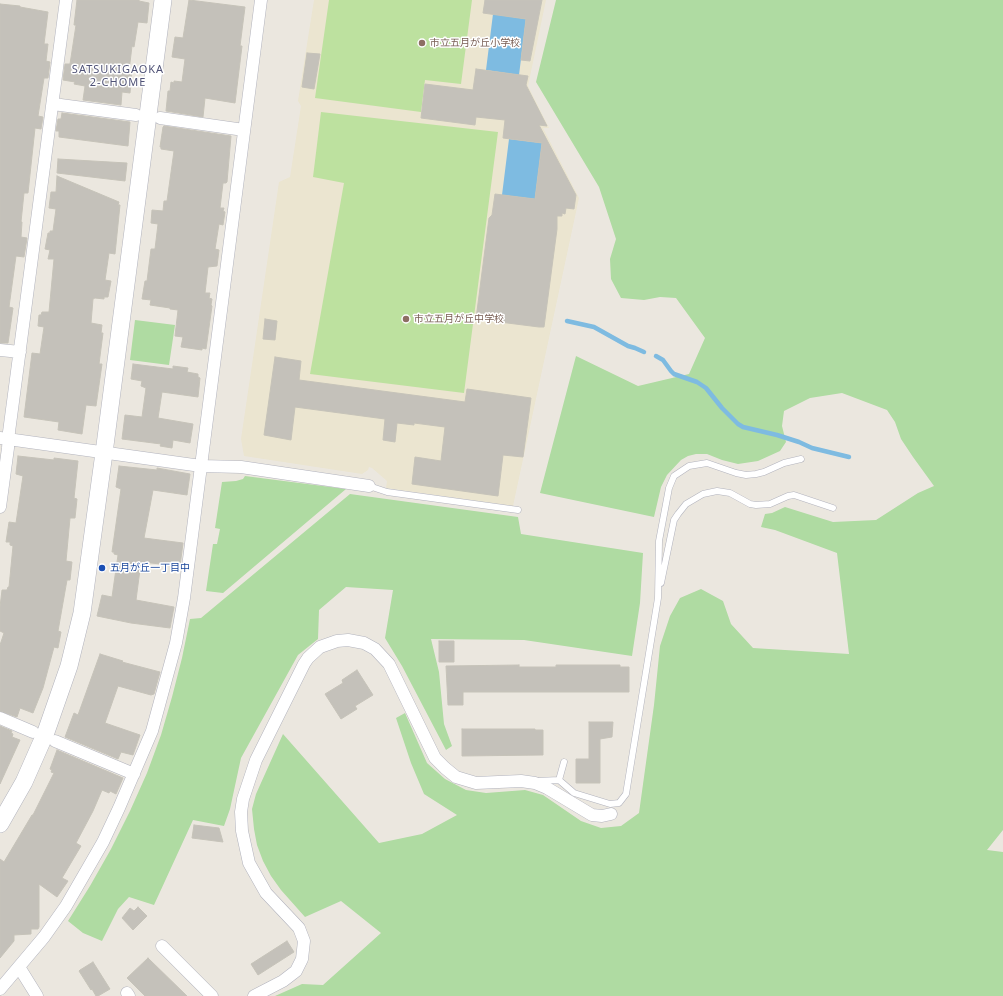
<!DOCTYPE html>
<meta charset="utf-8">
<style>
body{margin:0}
canvas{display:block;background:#ebe7df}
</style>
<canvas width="1003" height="996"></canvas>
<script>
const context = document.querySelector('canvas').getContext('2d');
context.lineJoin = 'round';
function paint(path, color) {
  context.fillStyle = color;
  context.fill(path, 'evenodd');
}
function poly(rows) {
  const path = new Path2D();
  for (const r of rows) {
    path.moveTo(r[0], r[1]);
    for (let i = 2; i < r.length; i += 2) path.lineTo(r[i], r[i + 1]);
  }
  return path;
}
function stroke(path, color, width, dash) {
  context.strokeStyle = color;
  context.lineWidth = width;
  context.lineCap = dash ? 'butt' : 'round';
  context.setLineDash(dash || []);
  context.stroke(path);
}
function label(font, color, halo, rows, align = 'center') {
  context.font = font + ' "Noto Sans","Noto Sans JP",sans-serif';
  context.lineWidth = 3;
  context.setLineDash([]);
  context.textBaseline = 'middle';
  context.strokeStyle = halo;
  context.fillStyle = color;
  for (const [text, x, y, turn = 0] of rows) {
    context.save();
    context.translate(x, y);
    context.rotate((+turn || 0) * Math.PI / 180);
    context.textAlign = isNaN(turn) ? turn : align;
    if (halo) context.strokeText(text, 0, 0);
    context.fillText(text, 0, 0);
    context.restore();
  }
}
paint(poly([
 [314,0,546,0,528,86,549,128,543,128,579,198,513,506,386,488,387,481,372,468,369,467,368,470,362,474,244,456,241,439,279,182,290,177,301,106,298,101]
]), '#ebe5d0');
paint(poly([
 [556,0,1003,0,1003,830,987,850,1003,852,1003,996,275,996,302,984,323,985,381,933,341,901,305,917,281,890,271,876,263,861,257,845,254,829,252,809,256,794,283,734,379,843,422,834,457,815,424,794,411,763,396,718,405,713,427,763,445,779,466,790,486,793,525,790,543,795,581,821,601,828,621,826,639,813,654,705,660,646,670,616,680,598,701,589,723,601,731,624,753,648,849,654,837,553,775,530,761,527,765,514,772,513,785,507,833,522,876,520,918,493,934,486,913,457,901,439,895,422,887,410,842,393,810,398,784,411,782,426,786,442,780,451,758,461,738,464,722,460,707,454,696,454,688,456,681,460,667,475,661,487,654,517,540,493,576,356,638,386,689,374,705,338,676,298,660,297,644,300,621,298,611,279,610,259,616,239,599,187,536,82],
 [135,320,175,325,169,365,130,360],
 [245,476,346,489,223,593,206,591,213,544,217,544,220,529,215,528,222,482,236,481,243,479],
 [350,494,518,517,521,534,643,553,640,603,632,656,524,640,431,639,439,672,444,724,452,746,446,750,402,666,385,638,393,590,346,587,319,610,318,639,298,655,241,758,230,809,224,826,193,820,154,905,129,897,118,909,102,941,83,933,68,921,90,886,111,849,130,811,147,773,161,735,172,697,182,658,190,619,201,618]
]), '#afdba2');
paint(poly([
 [329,0,472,0,461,84,425,80,421,112,315,98],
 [321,112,498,132,464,393,310,374,344,183,313,177]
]), '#bde19f');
paint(poly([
 [493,14,526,19,519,75,486,70],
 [509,139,542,143,535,199,502,195]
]), '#7ebbe1');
stroke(poly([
 [567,321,594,327,628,346,635,348,644,352],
 [656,356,663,360,671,371,674,374,697,382,706,388,722,408,738,424,743,427,777,435,799,442,812,448,849,457]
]), '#7ebbe1', 4.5);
const building = poly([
 [77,0,139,0,139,1,149,3,147,23,138,22,134,47,132,46,129,71,132,71,130,93,122,92,121,105,83,100,85,86,74,84,75,82,63,80,65,64,70,64,76,25,74,25,77,0],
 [189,0,245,7,240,46,242,46,235,103,205,98,203,117,166,111,168,91,170,91,171,82,174,83,174,81,182,82,185,59,172,57,175,37,183,38,189,0],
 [485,0,542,0,530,61,521,60,526,19,483,13,485,0],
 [0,4,20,6,20,7,48,12,44,44,48,44,46,61,50,62,48,78,44,78,38,116,43,117,41,129,35,128,28,193,24,193,21,222,22,222,21,237,27,238,24,257,16,256,9,307,13,308,8,343,0,343,0,4],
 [307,53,320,54,314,89,302,87,307,53],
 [476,69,528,76,526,85,547,126,539,125,576,195,574,209,566,208,565,214,562,213,562,216,557,216,557,229,544,327,539,327,476,319,489,218,492,215,495,194,535,199,542,143,503,138,505,120,476,117,475,125,421,118,425,84,473,90,476,69],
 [62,113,130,122,128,146,59,137,59,131,56,131,58,119,61,119,62,113],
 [164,126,231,136,227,182,226,183,223,183,220,208,224,208,223,211,225,212,223,225,219,224,215,249,219,250,217,266,208,267,205,293,210,293,209,298,212,299,211,305,212,306,206,349,202,348,202,350,181,347,183,337,175,336,178,310,170,309,170,308,150,305,151,300,142,299,145,281,147,281,151,249,155,249,158,224,151,223,152,210,163,211,164,201,167,201,174,151,161,149,161,147,160,147,163,127,164,126],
 [58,159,127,163,125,181,57,173,58,159],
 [57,176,119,202,118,205,120,205,115,254,109,253,105,280,111,281,108,297,104,297,104,299,95,298,93,299,91,323,102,325,101,333,103,333,99,364,102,364,96,406,86,405,82,434,58,430,59,422,24,417,32,353,40,354,44,327,38,326,39,315,41,315,42,312,49,312,54,259,48,259,50,250,45,249,48,233,50,233,50,231,53,231,56,209,49,208,51,192,56,192,57,176],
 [265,319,277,321,275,340,263,339,265,319],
 [275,357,301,361,299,380,465,402,467,389,531,398,523,457,503,455,498,496,412,484,415,457,441,461,445,427,414,423,414,425,397,423,395,442,383,440,385,419,295,407,291,440,264,435,275,357],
 [133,364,173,369,173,366,188,368,187,372,198,374,198,377,200,378,198,397,162,392,158,418,193,424,190,443,173,440,172,448,160,446,161,444,122,439,125,415,142,417,146,388,141,386,142,381,131,379,133,364],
 [18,456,54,460,54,458,78,461,74,498,77,499,75,518,70,518,66,561,72,562,70,580,67,580,58,631,61,632,58,648,54,647,43,688,33,713,20,708,17,717,0,711,0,645,4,633,0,631,0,607,2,590,7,590,8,587,9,587,13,546,10,545,10,542,6,542,9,522,16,523,23,476,16,474,18,456],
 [119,466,157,470,157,468,190,474,187,495,153,490,144,538,183,543,180,566,141,562,136,600,174,607,170,628,131,623,97,616,102,595,112,597,118,555,114,554,114,552,112,552,121,489,116,487,119,466],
 [439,641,454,641,454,662,439,662,439,641],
 [100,654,123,661,122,662,160,672,154,694,151,695,118,686,105,723,140,735,133,755,121,752,118,759,65,737,74,713,78,715,100,654],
 [519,665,519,667,556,667,556,665,620,665,620,667,629,667,629,692,463,692,463,705,448,705,446,666,519,665],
 [357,670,373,695,355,706,357,709,341,719,325,694,343,683,342,680,357,670],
 [589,722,613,722,612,737,600,739,600,783,576,783,576,759,589,759,589,722],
 [0,726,12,731,11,733,13,734,12,737,20,740,0,784,0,726],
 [462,729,535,729,535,730,543,730,543,755,462,756,462,729],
 [57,750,123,778,116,794,110,791,109,793,102,790,93,811,76,843,81,846,62,878,68,881,57,897,39,884,39,927,38,929,31,929,31,934,14,935,14,941,0,958,0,859,4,862,32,815,33,815,54,773,51,772,52,770,50,769,57,750],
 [194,825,219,828,223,842,192,838,194,825],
 [138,907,147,916,133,930,122,918,130,908,134,911,138,907],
 [287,941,294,952,258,975,251,964,287,941],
 [148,958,187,996,145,996,127,978,148,958],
 [93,962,110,989,98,996,96,996,92,989,91,990,79,971,80,970,93,962]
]);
paint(building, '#c4c1ba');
stroke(building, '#c6c3b9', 1);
const lane = poly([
 [369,486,387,492,518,510],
 [661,583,674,520,678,514,686,504,703,494,717,491,730,493,750,504,756,505,770,504,788,496,794,495,833,508],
 [559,780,574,793,610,804,619,803,626,794,658,598,659,541,669,488,674,476,689,466,707,463,736,473,746,475,756,474,764,472,784,463,801,459],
 [537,781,559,780,564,762]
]);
const street = poly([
 [53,104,136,115],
 [160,118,244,130],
 [0,350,20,352],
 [0,438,201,466,241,467,369,486],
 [0,507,8,448,9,432,66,0],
 [0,718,33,732],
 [55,741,134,774],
 [162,946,212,996],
 [19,967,37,996],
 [0,989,44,937,66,906,103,842,119,808,152,731,176,643,184,598,261,0],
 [127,993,129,996],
 [254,996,283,981,296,971,302,959,304,941,299,928,266,893,249,863,242,831,241,812,243,799,256,760,304,664,308,658,320,647,337,641,348,640,364,643,375,649,389,664,435,758,445,768,456,777,476,783,521,781,535,783,547,788,592,815,602,816,611,814]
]);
const secondary = poly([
 [0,824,24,782,46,732,69,666,82,613,104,453,163,0]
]);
stroke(lane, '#b2b3bd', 7);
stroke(street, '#b2b3bd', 13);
stroke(secondary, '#b2b3bd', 18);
stroke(lane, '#fff', 6);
stroke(street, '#fff', 12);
stroke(secondary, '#fff', 17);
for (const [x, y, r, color] of [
 [422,43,4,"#8d6e63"],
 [406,319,4,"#8d6e63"],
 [102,568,4,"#1a4fb4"]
]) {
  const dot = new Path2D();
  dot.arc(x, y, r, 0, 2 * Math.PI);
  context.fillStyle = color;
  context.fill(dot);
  stroke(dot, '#fff', 1.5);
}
label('10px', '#785e54', '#fff', [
 ["市立五月が丘小学校",430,43],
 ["市立五月が丘中学校",414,319]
], 'left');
label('10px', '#164399', '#fff', [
 ["五月が丘一丁目中",110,568]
], 'left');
context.letterSpacing = '1px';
label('11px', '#505377', '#fff', [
 ["SATSUKIGAOKA",118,70],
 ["2-CHOME",118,83]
]);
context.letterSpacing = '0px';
</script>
